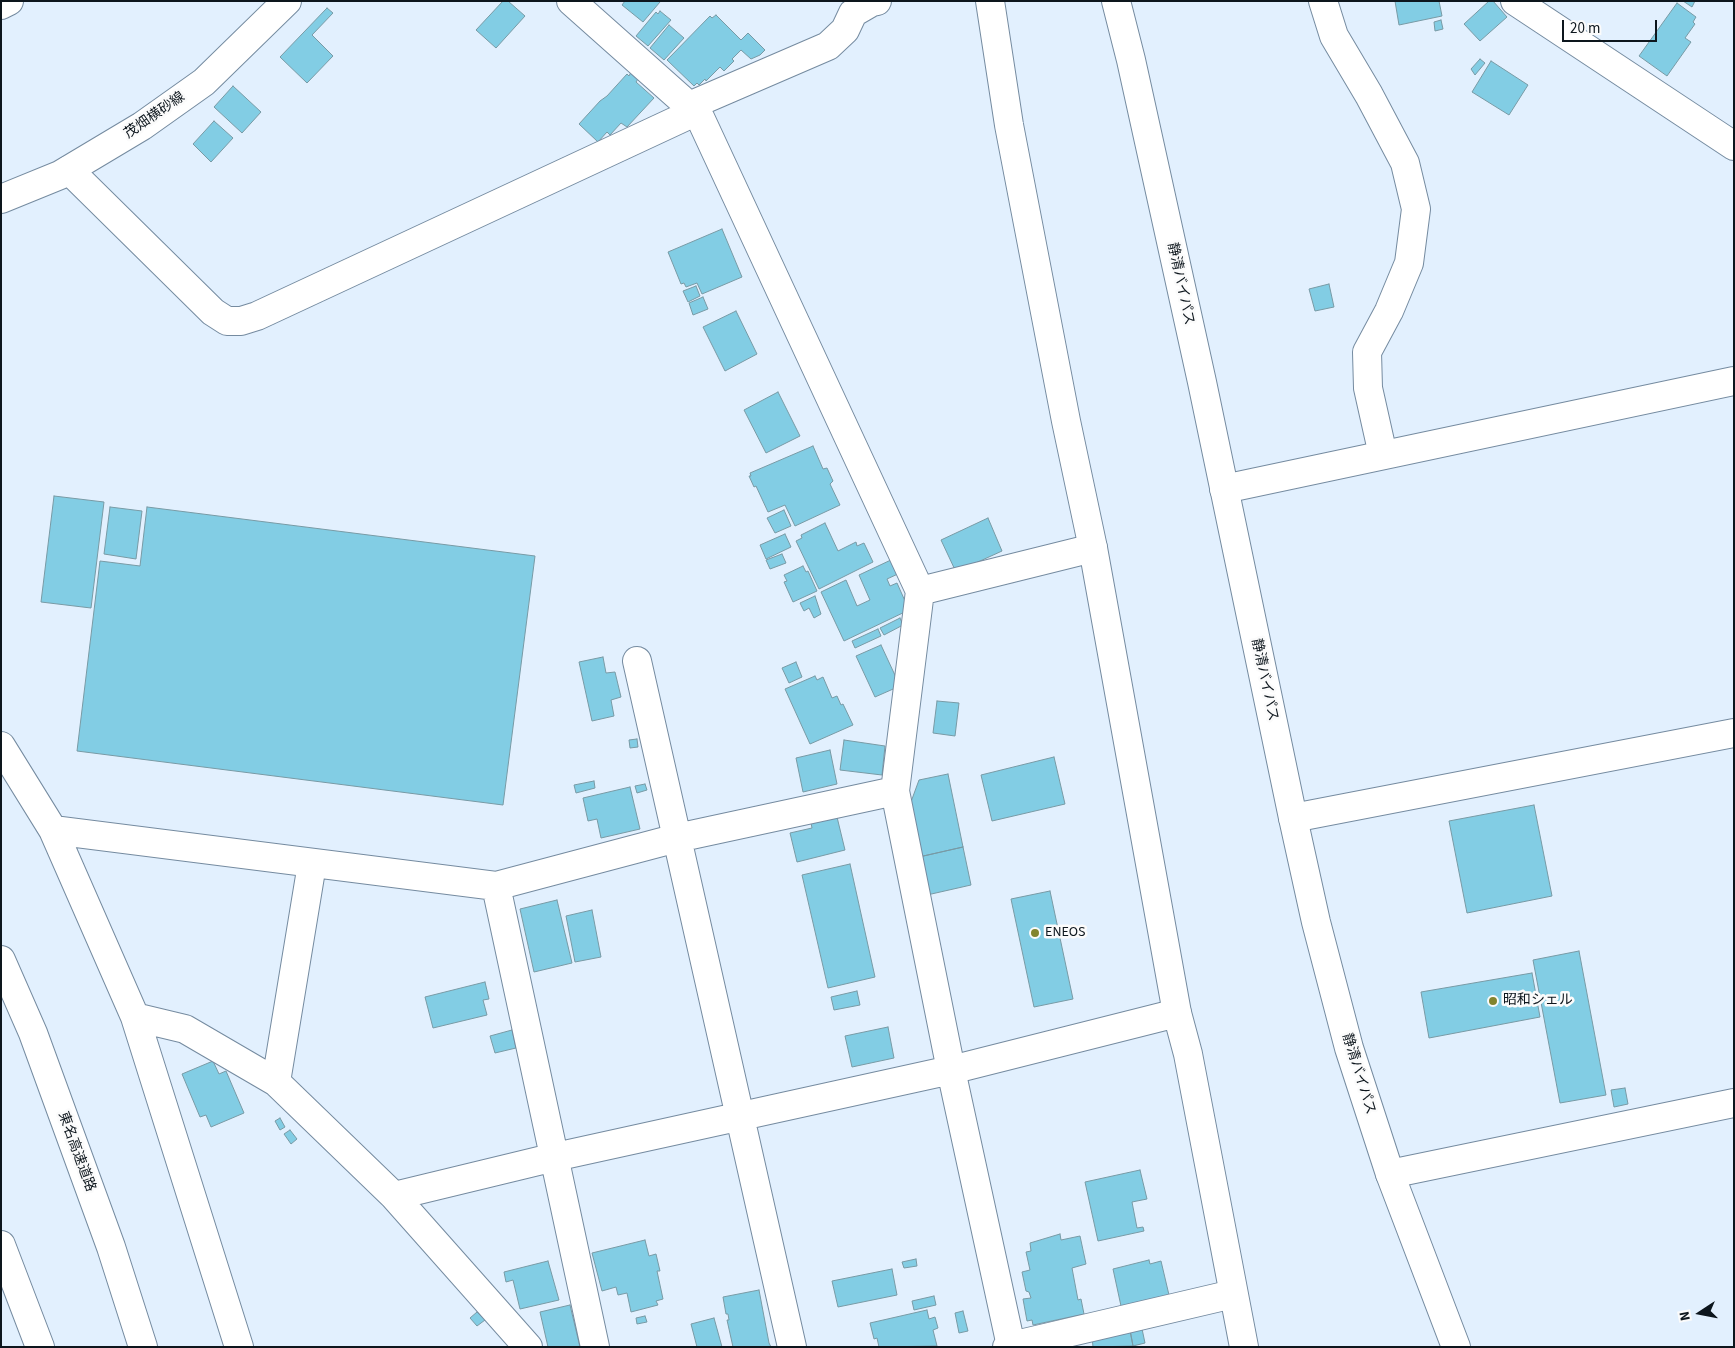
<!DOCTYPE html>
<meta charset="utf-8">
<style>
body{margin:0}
#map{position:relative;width:1735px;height:1348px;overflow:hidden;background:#e2f0fe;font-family:"Source Sans 3",sans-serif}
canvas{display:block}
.frame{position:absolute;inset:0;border:2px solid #0d161d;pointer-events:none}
.north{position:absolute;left:1675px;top:1288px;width:50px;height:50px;-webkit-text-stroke:4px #fbfbfb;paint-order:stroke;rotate:259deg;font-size:14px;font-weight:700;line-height:20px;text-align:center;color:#0d161d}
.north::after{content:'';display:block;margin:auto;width:18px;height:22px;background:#0d161d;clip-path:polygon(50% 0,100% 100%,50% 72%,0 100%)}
.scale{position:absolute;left:1562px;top:20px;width:95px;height:22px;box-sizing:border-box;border:2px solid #0d161d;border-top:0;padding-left:6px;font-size:15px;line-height:18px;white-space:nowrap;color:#0d161d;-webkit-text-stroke:4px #fbfbfb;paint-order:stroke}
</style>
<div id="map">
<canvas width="1735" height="1348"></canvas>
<div class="frame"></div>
<div class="north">N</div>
<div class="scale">20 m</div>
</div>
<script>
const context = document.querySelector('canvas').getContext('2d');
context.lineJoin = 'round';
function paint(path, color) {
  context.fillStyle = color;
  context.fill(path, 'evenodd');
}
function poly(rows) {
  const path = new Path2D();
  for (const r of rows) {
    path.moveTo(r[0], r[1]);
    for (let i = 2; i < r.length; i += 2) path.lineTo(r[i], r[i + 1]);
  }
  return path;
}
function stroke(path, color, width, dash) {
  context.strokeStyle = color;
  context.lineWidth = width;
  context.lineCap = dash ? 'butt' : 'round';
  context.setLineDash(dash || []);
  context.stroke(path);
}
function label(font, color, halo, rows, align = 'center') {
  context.font = font + ' "Source Sans 3","Noto Sans JP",sans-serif';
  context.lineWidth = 5;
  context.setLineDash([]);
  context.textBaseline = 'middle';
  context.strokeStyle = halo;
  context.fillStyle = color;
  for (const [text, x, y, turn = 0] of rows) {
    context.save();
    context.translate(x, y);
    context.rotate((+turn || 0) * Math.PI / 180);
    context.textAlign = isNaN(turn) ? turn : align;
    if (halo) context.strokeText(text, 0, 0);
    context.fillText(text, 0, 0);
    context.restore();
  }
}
const building = poly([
 [503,1,508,1,525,16,496,48,476,30,503,1],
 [625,1,660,1,660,2,643,22,622,5,625,1],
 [1395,1,1439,1,1442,16,1399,25,1395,1],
 [1489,1,1493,1,1507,17,1480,41,1464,24,1489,1],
 [1683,1,1695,1,1692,7,1683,1],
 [1677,3,1696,17,1693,22,1695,24,1685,38,1691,42,1667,76,1639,56,1677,3],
 [327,8,333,13,312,35,333,56,307,83,280,57,327,8],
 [660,11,671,20,648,46,636,36,656,12,658,14,660,11],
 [716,15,741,40,748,33,765,50,760,55,751,59,741,50,732,59,734,61,724,71,720,67,706,81,705,79,699,85,697,83,694,86,667,60,710,16,712,18,716,15],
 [1441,20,1443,29,1435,31,1434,22,1441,20],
 [669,25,684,38,664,60,650,48,669,25],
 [1480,59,1485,63,1475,75,1471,69,1480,59],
 [1491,61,1528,85,1509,115,1472,92,1491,61],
 [631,72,638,79,636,82,654,98,627,127,621,123,610,135,607,132,598,142,579,124,600,101,607,96,627,74,629,76,631,72],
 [233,86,261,112,242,133,214,107,233,86],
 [214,121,233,138,211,162,193,144,214,121],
 [722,229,742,277,702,294,697,283,686,287,684,283,681,284,668,252,722,229],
 [1329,284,1334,307,1315,311,1309,289,1329,284],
 [696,286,700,296,688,302,683,291,696,286],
 [703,297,708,309,693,315,689,303,703,297],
 [736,311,757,354,725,371,703,327,736,311],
 [778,392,800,436,766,453,744,410,778,392],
 [813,446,823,469,827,468,833,481,830,484,840,505,795,526,785,505,768,512,756,486,754,487,749,476,751,476,750,473,813,446],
 [54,496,104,502,91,608,41,602,54,496],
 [110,507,142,511,136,559,104,554,110,507],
 [147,507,535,556,503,805,77,751,100,561,140,566,147,507],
 [784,510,791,526,775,533,767,518,784,510],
 [988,518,1002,551,956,572,941,540,988,518],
 [825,523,838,551,856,542,857,546,864,543,873,562,819,589,796,541,802,538,801,535,825,523],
 [785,534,791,547,766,559,760,545,785,534],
 [782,554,786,563,770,569,766,560,782,554],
 [893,559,900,573,887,579,890,586,897,583,909,610,844,641,821,592,846,580,857,606,870,600,859,575,893,559],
 [803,566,806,572,808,571,817,591,793,602,784,582,787,581,784,575,803,566],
 [815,596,821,614,814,618,809,608,804,611,800,603,815,596],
 [900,618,903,625,884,635,880,628,900,618],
 [878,629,881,636,855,648,852,641,878,629],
 [881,645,900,686,875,697,856,656,881,645],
 [603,657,606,673,615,672,621,697,611,700,614,716,592,721,579,662,603,657],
 [796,662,802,677,789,683,782,668,796,662],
 [815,676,817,680,823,677,832,698,837,696,841,705,843,704,853,725,810,744,785,689,815,676],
 [937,701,959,703,955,736,933,733,937,701],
 [637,739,638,747,630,748,629,740,637,739],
 [844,740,885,746,882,775,840,770,844,740],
 [830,750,837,784,803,792,796,758,830,750],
 [1054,757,1065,804,992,821,981,775,1054,757],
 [948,774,963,847,919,857,908,810,919,780,948,774],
 [594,781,595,788,576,793,574,785,594,781],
 [645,784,647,790,637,793,635,786,645,784],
 [630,787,640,829,601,838,597,819,588,821,583,798,630,787],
 [1534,805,1552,896,1467,913,1449,821,1534,805],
 [837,817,845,850,797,862,790,833,812,828,811,823,837,817],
 [963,847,971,885,927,895,919,857,963,847],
 [850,864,875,977,828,988,802,875,850,864],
 [1050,891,1073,999,1034,1007,1011,899,1050,891],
 [557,900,572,963,534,972,520,909,557,900],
 [592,910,601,957,575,962,566,916,592,910],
 [1579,951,1606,1095,1560,1103,1533,960,1579,951],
 [1532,973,1540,1017,1429,1038,1421,992,1532,973],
 [485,982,489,999,483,1000,487,1015,433,1028,425,997,485,982],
 [857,991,860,1005,834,1010,831,997,857,991],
 [888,1027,894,1058,852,1067,845,1036,888,1027],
 [512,1030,516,1048,495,1053,490,1036,512,1030],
 [213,1061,219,1074,226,1071,244,1113,211,1127,206,1115,200,1117,182,1074,213,1061],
 [1625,1088,1628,1104,1614,1107,1611,1090,1625,1088],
 [280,1118,285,1127,280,1130,275,1121,280,1118],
 [290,1130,297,1139,291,1144,284,1134,290,1130],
 [1140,1170,1147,1199,1132,1202,1137,1228,1143,1227,1144,1231,1098,1241,1085,1182,1140,1170],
 [1060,1234,1061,1240,1080,1236,1086,1264,1072,1268,1078,1300,1081,1299,1084,1314,1033,1325,1032,1320,1027,1321,1023,1299,1031,1298,1029,1292,1026,1291,1022,1272,1030,1270,1026,1252,1031,1251,1030,1243,1060,1234],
 [645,1240,649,1256,656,1254,660,1271,657,1271,663,1299,656,1301,658,1305,631,1312,627,1293,618,1295,616,1287,602,1291,592,1253,645,1240],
 [916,1259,917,1266,904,1268,902,1262,916,1259],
 [1149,1260,1150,1264,1161,1261,1169,1295,1121,1306,1113,1269,1149,1260],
 [548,1261,559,1300,520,1309,513,1280,506,1282,504,1272,548,1261],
 [892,1269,897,1295,838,1307,832,1281,892,1269],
 [759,1290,769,1343,771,1347,733,1347,727,1320,729,1320,728,1314,726,1314,723,1297,759,1290],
 [934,1296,936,1305,914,1310,912,1301,934,1296],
 [570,1305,580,1347,548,1347,540,1312,570,1305],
 [927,1310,929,1319,935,1317,938,1328,933,1330,937,1346,879,1347,877,1338,874,1339,870,1323,927,1310],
 [963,1311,968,1331,959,1333,955,1313,963,1311],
 [477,1312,485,1320,477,1326,470,1318,477,1312],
 [645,1316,647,1322,637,1324,636,1318,645,1316],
 [714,1318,722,1347,697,1347,691,1324,714,1318],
 [1141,1324,1145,1343,1133,1346,1129,1326,1141,1324],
 [1130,1329,1133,1346,1093,1347,1092,1337,1130,1329]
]);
paint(building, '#82cde4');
stroke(building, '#789aa5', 1);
const street = poly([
 [571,1,689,106,697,111,920,591,895,791,951,1070,1011,1346],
 [1323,1,1334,36,1369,95,1405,163,1416,209,1409,263,1389,311,1367,352,1368,388,1383,455],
 [1515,1,1734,146],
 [1,5,9,1],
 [689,106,828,46,845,30,853,13,872,2,877,1],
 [69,170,213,312,227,321,241,321,257,316,697,111],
 [1224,489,1734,381],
 [920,591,1093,548],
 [637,661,792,1347],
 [1,746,53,830,135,1017,239,1347],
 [1293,818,1734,733],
 [53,830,496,886,677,838,895,791],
 [496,886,595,1347],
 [135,1017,185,1029,276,1082,394,1196,528,1347],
 [276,1082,312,864],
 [1390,1174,1734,1103],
 [394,1196,555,1157,951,1070,1177,1013],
 [1007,1347,1233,1294]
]);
const secondary = poly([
 [1,199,60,175,142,126,204,82,287,1]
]);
const highway = poly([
 [990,1,1009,125,1066,421,1093,548,1177,1013,1188,1054,1244,1347],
 [1116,1,1131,60,1202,382,1293,818,1316,922,1349,1048,1390,1174,1456,1347],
 [1,960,33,1033,111,1247,143,1347],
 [1,1245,40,1347]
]);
stroke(street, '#758ba0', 30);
stroke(secondary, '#758ba0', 30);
stroke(highway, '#758ba0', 30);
stroke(street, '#fff', 28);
stroke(secondary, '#fff', 28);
stroke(highway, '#fff', 28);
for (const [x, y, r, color] of [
 [1035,933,5,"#82842e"],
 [1493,1001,5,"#82842e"]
]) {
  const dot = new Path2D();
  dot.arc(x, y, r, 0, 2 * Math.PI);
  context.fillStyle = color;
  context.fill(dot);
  stroke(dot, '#fbfbfb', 2);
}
label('14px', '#0d161d', '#fbfbfb', [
 ["茂畑横砂線",155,116,-35],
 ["静清バイパス",1180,284,78],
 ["静清バイパス",1264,680,78],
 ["静清バイパス",1358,1074,73],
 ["東名高速道路",76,1152,70]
]);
label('14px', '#0d161d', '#fbfbfb', [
 ["ENEOS",1045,933],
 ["昭和シェル",1503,1001]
], 'left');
</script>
